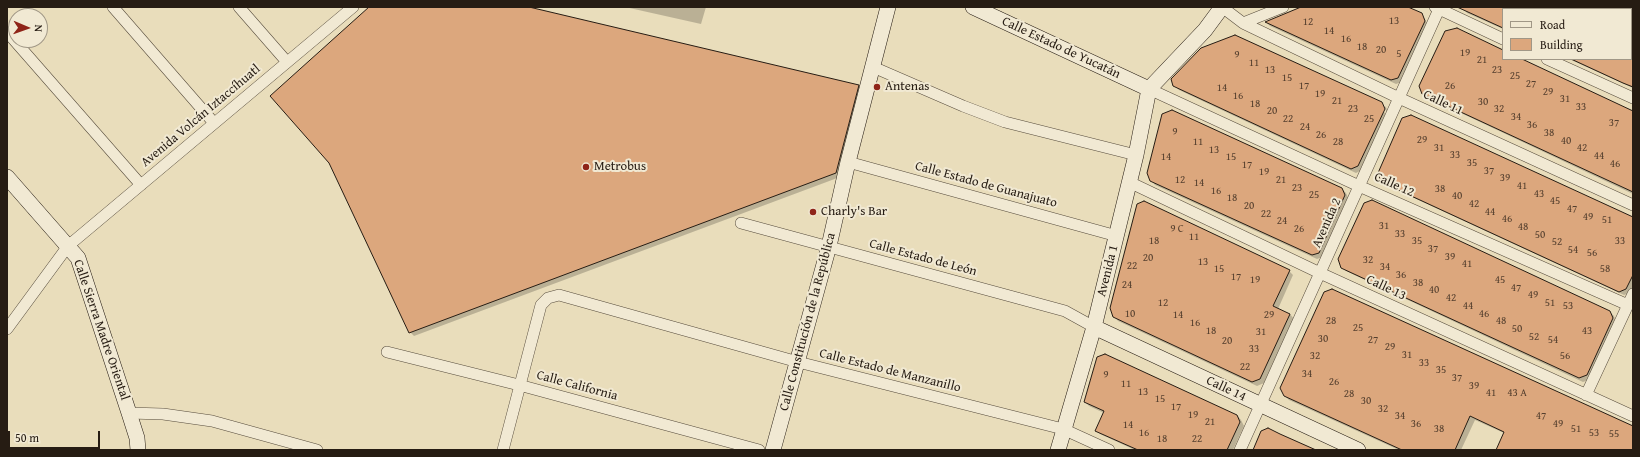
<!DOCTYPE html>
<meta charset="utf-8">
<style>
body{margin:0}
#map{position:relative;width:1640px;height:457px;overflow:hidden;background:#e9ddbb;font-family:"Gentium Book Plus",serif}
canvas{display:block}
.frame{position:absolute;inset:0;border:8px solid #261c13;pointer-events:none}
.legend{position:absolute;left:1502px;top:8px;width:130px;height:52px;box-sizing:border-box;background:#f1e9d3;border:1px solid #a09786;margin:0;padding:5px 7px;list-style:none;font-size:12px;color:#261c13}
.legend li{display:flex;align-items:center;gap:8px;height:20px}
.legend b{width:20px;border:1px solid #a09786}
.north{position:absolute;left:8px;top:8px;width:40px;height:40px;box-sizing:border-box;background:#f1e9d3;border:1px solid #a09786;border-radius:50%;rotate:92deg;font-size:11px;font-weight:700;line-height:16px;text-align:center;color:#261c13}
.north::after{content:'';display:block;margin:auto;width:14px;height:18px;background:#8f2418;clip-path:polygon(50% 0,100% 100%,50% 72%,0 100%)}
.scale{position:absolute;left:8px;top:431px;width:92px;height:18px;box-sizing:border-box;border:2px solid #261c13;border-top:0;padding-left:5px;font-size:12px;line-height:14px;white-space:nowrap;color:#261c13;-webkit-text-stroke:3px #f1e9d3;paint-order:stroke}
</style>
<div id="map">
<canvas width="1640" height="457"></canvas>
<div class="frame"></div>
<ul class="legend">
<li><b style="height:5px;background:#f1e9d3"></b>Road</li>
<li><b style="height:11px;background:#dca77d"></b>Building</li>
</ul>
<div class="north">N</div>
<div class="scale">50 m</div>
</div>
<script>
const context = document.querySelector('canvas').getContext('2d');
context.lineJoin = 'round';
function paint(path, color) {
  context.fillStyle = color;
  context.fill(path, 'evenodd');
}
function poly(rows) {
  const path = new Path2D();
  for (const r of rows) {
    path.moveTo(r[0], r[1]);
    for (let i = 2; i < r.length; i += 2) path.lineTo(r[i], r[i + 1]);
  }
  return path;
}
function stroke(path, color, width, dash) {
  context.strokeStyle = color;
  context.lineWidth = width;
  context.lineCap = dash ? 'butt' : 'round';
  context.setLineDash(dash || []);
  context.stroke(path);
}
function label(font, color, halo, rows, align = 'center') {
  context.font = font + ' "Gentium Book Plus",serif';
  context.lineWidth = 4;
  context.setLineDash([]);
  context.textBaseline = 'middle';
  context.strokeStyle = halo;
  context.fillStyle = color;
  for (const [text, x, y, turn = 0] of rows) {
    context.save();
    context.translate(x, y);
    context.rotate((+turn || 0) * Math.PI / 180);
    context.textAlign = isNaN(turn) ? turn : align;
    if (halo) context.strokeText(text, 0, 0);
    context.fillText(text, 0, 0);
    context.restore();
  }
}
paint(poly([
 [371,7,524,7,858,86,862,90,840,177,414,336,410,332],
 [625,7,706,7,701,24],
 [1306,7,1406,7,1421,14,1425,19,1428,26,1402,82,1396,84,1270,26,1266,22],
 [1462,7,1633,7,1633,88,1569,59,1631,59,1631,9,1503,9,1503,29,1467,13],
 [1237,36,1381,103,1385,114,1387,113,1384,106,1386,107,1388,114,1362,170,1356,173,1179,90,1174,85,1201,48],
 [1503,51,1503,59,1519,59,1633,112,1633,194,1427,97,1423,93],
 [1151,180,1342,189,1346,193,1349,200,1323,257,1317,259,1155,185],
 [1381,181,1633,218,1633,287,1630,293,1624,295,1386,185],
 [1342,267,1610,312,1614,316,1616,323,1591,379,1583,382,1346,271],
 [1289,271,1293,275,1278,309,1290,314,1294,319,1264,383,1257,386,1118,321,1114,316],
 [1324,293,1542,450,1497,450,1504,433,1475,420,1461,450,1399,450,1289,400,1285,396],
 [1085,402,1237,415,1241,420,1244,426,1233,450,1135,450,1100,434,1096,430,1104,413,1089,406]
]), '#0003');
const building = poly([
 [369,7,529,7,859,85,836,173,409,333,329,163,270,96,369,7],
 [1301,7,1408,7,1422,13,1425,21,1398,78,1391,80,1265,22,1301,7],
 [1457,7,1503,7,1503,28,1457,7],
 [1457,28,1503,50,1503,59,1522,59,1633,111,1633,192,1422,94,1419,86,1445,31,1457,28],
 [1235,35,1382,102,1385,109,1358,166,1351,169,1173,86,1171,79,1201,48,1235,35],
 [1571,59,1633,59,1633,87,1623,83,1571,59],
 [1172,110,1342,188,1345,195,1319,253,1312,255,1150,181,1147,173,1162,114,1172,110],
 [1411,115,1633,217,1633,275,1626,289,1619,292,1381,182,1378,173,1402,118,1411,115],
 [1372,200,1610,311,1613,318,1587,375,1579,378,1341,268,1338,259,1364,203,1372,200],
 [1144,201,1290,270,1273,306,1290,314,1260,379,1252,382,1113,317,1110,308,1137,204,1144,201],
 [1332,289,1633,426,1633,450,1496,450,1504,432,1470,416,1455,450,1402,450,1284,396,1280,388,1324,292,1332,289],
 [1105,354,1237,415,1240,422,1227,450,1138,450,1095,431,1104,411,1084,402,1097,357,1105,354],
 [1268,428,1280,434,1316,450,1253,450,1261,431,1268,428]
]);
paint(building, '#dca77d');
stroke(building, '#261c13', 1);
const street = poly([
 [113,7,214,123],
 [239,7,287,62],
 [1222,7,1243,23,1399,98,1633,205],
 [1435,7,1503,39],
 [1243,23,1283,7],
 [7,32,141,185],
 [1547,59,1633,98],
 [873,67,963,106,1005,122,1136,155],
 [1149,89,1359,186,1628,305],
 [848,162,1117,236],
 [1129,182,1320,273,1633,416],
 [741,223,1065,311,1094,327],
 [7,329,68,246,353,7],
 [387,352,519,385,759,450],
 [1586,395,1633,294],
 [129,413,163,414,212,421,317,450],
 [503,450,541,305,548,298,559,295,798,362,1063,429,1109,450],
 [1240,450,1440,7]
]);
const secondary = poly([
 [973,7,1149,89],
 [1149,89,1205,30,1222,7],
 [7,177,78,258,129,413,137,438,138,450],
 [1094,327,1358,450],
 [773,450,829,246,848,162,888,7],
 [1058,450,1094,327,1136,155,1149,89]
]);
stroke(street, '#574c3d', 12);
stroke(secondary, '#261c13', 16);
stroke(street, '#f1e9d3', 11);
stroke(secondary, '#f1e9d3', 15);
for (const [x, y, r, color] of [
 [877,87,4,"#8f2418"],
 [586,167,4,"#8f2418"],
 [813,212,4,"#8f2418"]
]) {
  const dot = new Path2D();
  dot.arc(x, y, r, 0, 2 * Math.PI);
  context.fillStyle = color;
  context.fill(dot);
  stroke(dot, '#f1e9d3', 1.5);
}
label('11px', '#543f2e', null, [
 ["13",1394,21],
 ["12",1308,22],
 ["14",1329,31],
 ["16",1346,39],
 ["18",1362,47],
 ["20",1381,50],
 ["19",1465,53],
 ["5",1399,54],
 ["9",1237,55],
 ["21",1482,60],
 ["11",1254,63],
 ["13",1270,70],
 ["23",1497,70],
 ["25",1515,76],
 ["15",1287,78],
 ["27",1531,84],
 ["17",1304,86],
 ["26",1450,86],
 ["14",1222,88],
 ["29",1548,92],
 ["19",1320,94],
 ["16",1238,96],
 ["31",1565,99],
 ["21",1337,101],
 ["30",1483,102],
 ["18",1255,104],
 ["33",1581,107],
 ["23",1353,109],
 ["32",1499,109],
 ["20",1272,111],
 ["34",1516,117],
 ["22",1288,119],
 ["25",1369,119],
 ["37",1614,123],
 ["36",1532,125],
 ["24",1305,127],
 ["9",1175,132],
 ["38",1549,133],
 ["26",1321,135],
 ["29",1422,140],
 ["40",1566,141],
 ["11",1198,142],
 ["28",1338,142],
 ["31",1439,148],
 ["42",1582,148],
 ["13",1214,150],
 ["33",1455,155],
 ["44",1599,156],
 ["14",1166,157],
 ["15",1231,157],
 ["35",1472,163],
 ["46",1615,164],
 ["17",1247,165],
 ["37",1489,171],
 ["19",1264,172],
 ["39",1505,178],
 ["12",1180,180],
 ["21",1281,180],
 ["14",1199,183],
 ["41",1522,186],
 ["23",1297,188],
 ["38",1440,189],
 ["16",1216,191],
 ["43",1539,194],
 ["25",1314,195],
 ["40",1457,196],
 ["18",1232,198],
 ["45",1555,201],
 ["42",1474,204],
 ["20",1249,206],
 ["47",1572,209],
 ["44",1490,212],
 ["22",1266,214],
 ["49",1588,217],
 ["46",1507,219],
 ["51",1607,220],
 ["24",1282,221],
 ["31",1384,226],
 ["48",1523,227],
 ["9 C",1177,229],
 ["26",1299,229],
 ["33",1400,234],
 ["50",1540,235],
 ["11",1194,237],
 ["18",1154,241],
 ["35",1417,241],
 ["33",1620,241],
 ["52",1557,242],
 ["37",1433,249],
 ["54",1573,250],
 ["56",1592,253],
 ["39",1450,257],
 ["20",1148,258],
 ["32",1368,260],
 ["13",1203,262],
 ["41",1467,264],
 ["22",1132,266],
 ["34",1385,267],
 ["15",1219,269],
 ["58",1605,269],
 ["36",1401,275],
 ["17",1236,277],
 ["19",1255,280],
 ["45",1500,280],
 ["38",1418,283],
 ["24",1127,285],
 ["47",1516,288],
 ["40",1434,290],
 ["49",1533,295],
 ["42",1451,298],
 ["12",1163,303],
 ["51",1550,303],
 ["44",1468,306],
 ["53",1568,306],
 ["10",1130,314],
 ["46",1484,314],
 ["14",1178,315],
 ["29",1269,315],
 ["28",1331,321],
 ["48",1501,321],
 ["16",1195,323],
 ["25",1358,328],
 ["50",1517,329],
 ["18",1211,331],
 ["43",1587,331],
 ["31",1261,332],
 ["52",1534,337],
 ["30",1323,339],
 ["27",1373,340],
 ["54",1553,340],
 ["20",1227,341],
 ["29",1390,347],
 ["33",1254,349],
 ["31",1407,355],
 ["32",1315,356],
 ["56",1565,356],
 ["33",1424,363],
 ["22",1245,367],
 ["35",1441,370],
 ["34",1307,374],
 ["9",1106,375],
 ["37",1457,378],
 ["26",1334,382],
 ["11",1126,384],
 ["39",1474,386],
 ["13",1143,392],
 ["41",1491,393],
 ["43 A",1517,393],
 ["28",1349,394],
 ["15",1160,399],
 ["30",1366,401],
 ["17",1176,407],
 ["32",1383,409],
 ["19",1193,415],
 ["34",1400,416],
 ["47",1541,416],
 ["21",1210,422],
 ["36",1416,424],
 ["49",1558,424],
 ["14",1128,425],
 ["38",1439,429],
 ["51",1576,429],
 ["16",1144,433],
 ["53",1594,433],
 ["55",1614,434],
 ["18",1162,439],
 ["22",1197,439]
]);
label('13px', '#261c13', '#f1e9d3', [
 ["Calle Estado de Yucatán",1061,48,25],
 ["Calle 11",1443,103,25],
 ["Avenida Volcán Iztaccíhuatl",201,116,-40],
 ["Calle Estado de Guanajuato",986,185,15],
 ["Calle 12",1394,185,24],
 ["Avenida 2",1327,223,-66],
 ["Calle Estado de León",923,258,15],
 ["Avenida 1",1108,271,-76],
 ["Calle 13",1386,288,25],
 ["Calle Constitución de la República",808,322,-75],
 ["Calle Sierra Madre Oriental",101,330,71],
 ["Calle Estado de Manzanillo",890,371,14],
 ["Calle California",577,386,15],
 ["Calle 14",1226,389,25]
]);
label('13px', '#261c13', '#f1e9d3', [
 ["Antenas",885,87],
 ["Metrobus",594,167],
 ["Charly's Bar",821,212]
], 'left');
</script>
